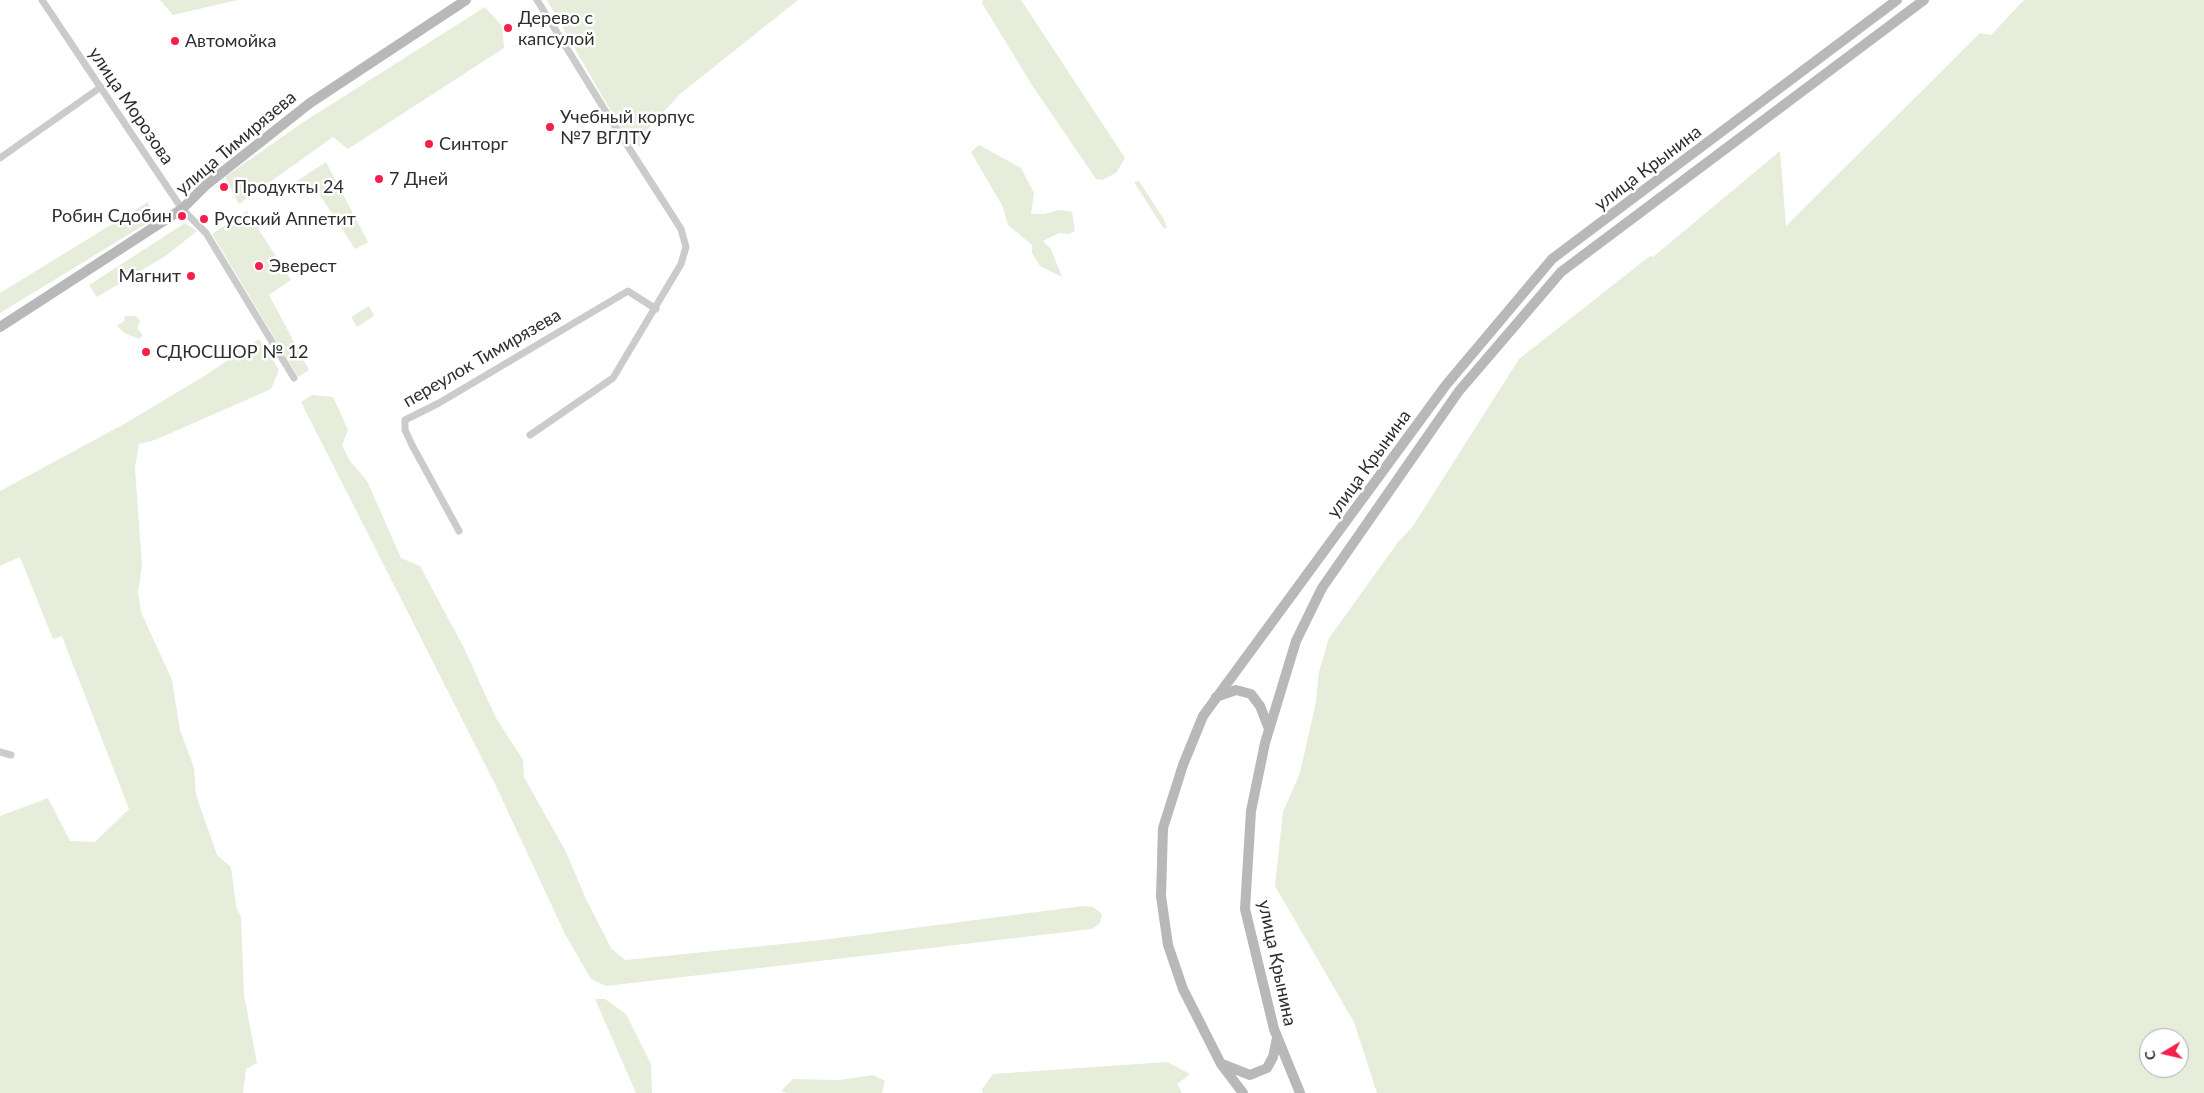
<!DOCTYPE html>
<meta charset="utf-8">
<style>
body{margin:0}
#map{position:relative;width:2204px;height:1093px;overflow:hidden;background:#fff;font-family:Lato,sans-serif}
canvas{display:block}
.north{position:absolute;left:2139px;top:1028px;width:50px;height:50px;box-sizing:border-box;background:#fff;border:1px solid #ababab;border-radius:50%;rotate:261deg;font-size:14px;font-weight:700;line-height:20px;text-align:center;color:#2e2e2e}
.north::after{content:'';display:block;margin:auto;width:18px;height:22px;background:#f51f4c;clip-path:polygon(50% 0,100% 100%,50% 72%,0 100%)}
</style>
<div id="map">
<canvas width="2204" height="1093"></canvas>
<div class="north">С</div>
</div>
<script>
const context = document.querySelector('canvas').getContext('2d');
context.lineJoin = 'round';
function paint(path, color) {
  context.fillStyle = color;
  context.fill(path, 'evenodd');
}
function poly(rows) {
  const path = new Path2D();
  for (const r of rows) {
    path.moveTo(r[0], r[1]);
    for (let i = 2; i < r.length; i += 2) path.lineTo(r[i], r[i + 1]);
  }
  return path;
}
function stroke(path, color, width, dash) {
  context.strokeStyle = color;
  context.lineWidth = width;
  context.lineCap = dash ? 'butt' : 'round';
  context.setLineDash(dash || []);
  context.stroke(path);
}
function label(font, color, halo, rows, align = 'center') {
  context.font = font + ' Lato,sans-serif';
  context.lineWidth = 5;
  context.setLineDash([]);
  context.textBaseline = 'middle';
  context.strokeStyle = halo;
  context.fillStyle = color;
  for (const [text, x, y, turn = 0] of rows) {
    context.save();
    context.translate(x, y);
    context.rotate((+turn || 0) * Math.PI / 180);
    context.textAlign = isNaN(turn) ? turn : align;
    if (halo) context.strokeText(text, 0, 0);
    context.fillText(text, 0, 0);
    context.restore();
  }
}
paint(poly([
 [160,0,238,0,173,15],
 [547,0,798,0,680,94,646,131,641,147,628,141],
 [983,0,1021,0,1125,158,1116,173,1102,180,1096,179,1030,82,982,3],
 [2024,0,2204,0,2204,1093,1377,1093,1354,1022,1275,886,1283,812,1300,773,1316,702,1319,672,1329,638,1399,541,1413,526,1519,359,1650,256,1653,257,1780,151,1786,226,1980,33,1991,35],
 [2149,1038,2179,1038,2179,1068,2149,1068],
 [485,7,502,26,504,48,348,149,333,137,239,204,225,177,305,121],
 [979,145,1021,168,1034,193,1031,214,1044,214,1059,210,1072,212,1075,231,1069,234,1059,233,1043,241,1051,249,1062,277,1040,266,1032,253,1032,245,1008,225,1003,207,971,152],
 [326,162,368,242,355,249,318,192,283,190],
 [1139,181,1163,218,1167,227,1164,229,1134,182],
 [148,202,154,219,0,313,0,293],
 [247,211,291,280,269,295,309,370,298,377,212,234],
 [185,223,197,231,167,255,97,297,89,285],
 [369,306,374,316,357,327,351,317],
 [125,316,136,316,140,321,137,328,143,335,139,339,124,333,117,326,124,321],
 [259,339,279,370,271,389,155,440,139,444,135,468,142,566,138,592,141,612,172,680,180,730,194,768,196,795,217,855,231,867,236,906,241,917,244,995,257,1063,246,1069,243,1093,0,1093,0,816,48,798,70,841,95,842,129,809,62,636,53,639,20,557,0,566,0,491,126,423,206,375],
 [312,395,333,397,348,430,342,445,350,461,367,481,401,558,420,566,464,648,496,718,523,760,524,777,566,852,586,899,611,948,625,960,822,940,1083,906,1093,907,1102,914,1100,923,1092,929,606,986,591,979,565,934,496,786,301,402],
 [595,999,605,999,626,1014,651,1064,652,1093,636,1093],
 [1167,1062,1190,1074,1177,1084,1182,1093,983,1093,982,1089,993,1074],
 [873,1075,885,1081,882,1093,787,1093,781,1091,793,1079,840,1080]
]), '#e6edda');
stroke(poly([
 [42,0,182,209,206,233,294,378],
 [0,158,101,87],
 [530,435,613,378,681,264,686,247,681,229,611,120,537,0],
 [459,531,412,445,405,430,405,420,439,403,628,291,656,309],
 [0,752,11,755]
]), '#cbcbcb', 7);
stroke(poly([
 [0,327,182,209,206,185,310,103,466,0],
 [1216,697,1236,690,1251,694,1260,706,1269,729],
 [1222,1064,1250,1075,1267,1068,1273,1057,1277,1038],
 [1243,1093,1221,1064,1183,989,1168,945,1161,896,1163,828,1183,765,1203,716,1446,385,1552,259,1897,0],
 [1300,1093,1274,1029,1245,909,1251,811,1265,743,1296,641,1322,588,1459,391,1561,272,1924,0]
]), '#b8b8b8', 10);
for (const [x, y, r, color] of [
 [508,28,5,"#f51f4c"],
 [175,41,5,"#f51f4c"],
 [550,127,5,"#f51f4c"],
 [429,144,5,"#f51f4c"],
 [379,179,5,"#f51f4c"],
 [224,187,5,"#f51f4c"],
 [182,216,5,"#f51f4c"],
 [204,219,5,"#f51f4c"],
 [259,266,5,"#f51f4c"],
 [191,276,5,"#f51f4c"],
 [146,352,5,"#f51f4c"]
]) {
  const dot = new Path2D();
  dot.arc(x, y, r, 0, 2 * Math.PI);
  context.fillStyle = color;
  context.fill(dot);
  stroke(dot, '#fff', 2);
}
label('18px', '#2e2e2e', '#fff', [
 ["Дерево с",518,18],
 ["капсулой",518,39],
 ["Автомойка",185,41],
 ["Учебный корпус",560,117],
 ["№7 ВГЛТУ",560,138],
 ["Синторг",439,144],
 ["7 Дней",389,179],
 ["Продукты 24",234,187],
 ["Робин Сдобин",172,216,"right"],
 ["Русский Аппетит",214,219],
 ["Эверест",269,266],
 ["Магнит",181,276,"right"],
 ["СДЮСШОР № 12",156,352]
], 'left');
label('18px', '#2e2e2e', '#fff', [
 ["улица Морозова",131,106,56],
 ["улица Тимирязева",236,143,-40],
 ["улица Крынина",1648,168,-37],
 ["переулок Тимирязева",482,358,-30],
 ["улица Крынина",1369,464,-54],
 ["улица Крынина",1277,963,78]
]);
</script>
